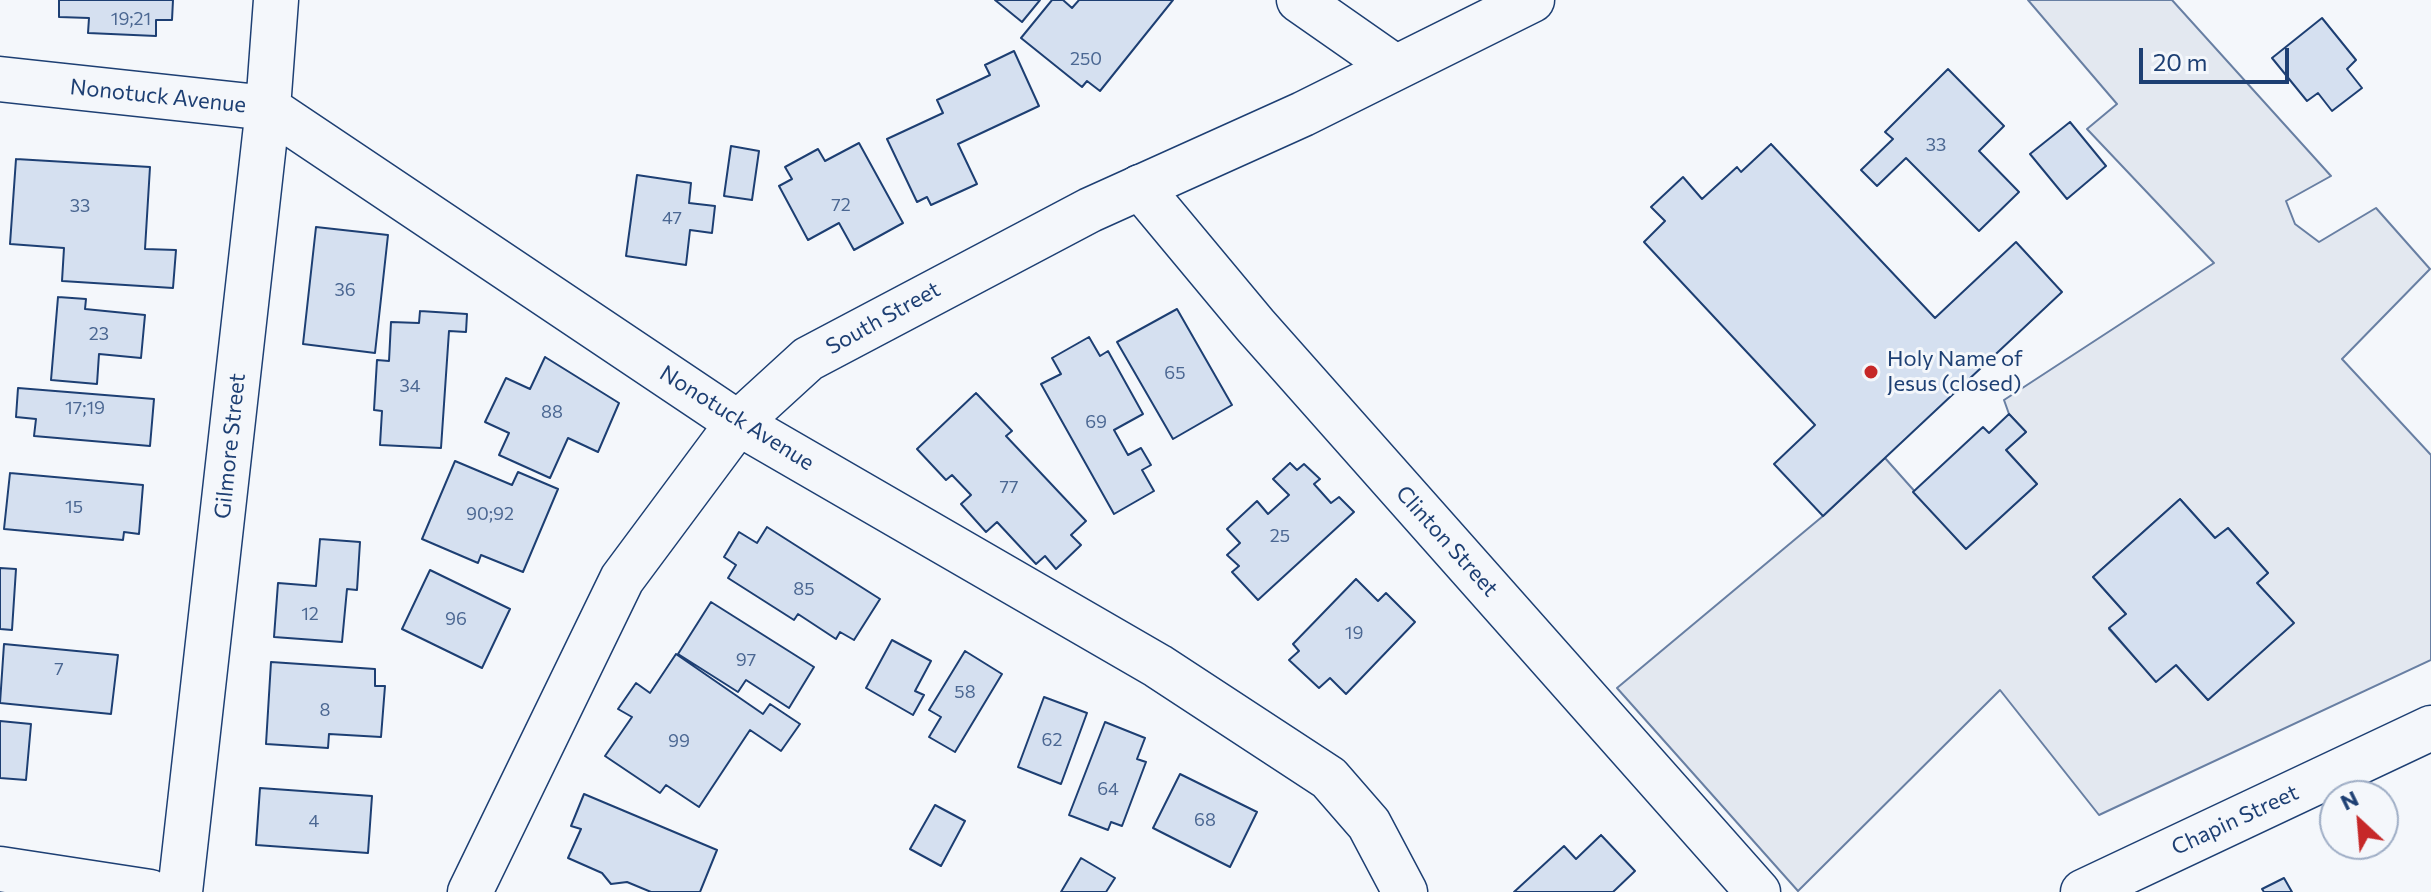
<!DOCTYPE html>
<style>
body{margin:0}
#map{position:relative;width:2431px;height:892px;overflow:hidden;background:#f4f7fb;font-family:Commissioner,sans-serif}
canvas{display:block}
.north{position:absolute;left:2319px;top:780px;width:80px;height:80px;box-sizing:border-box;background:#f4f7fb;border:2px solid #9eadc5;border-radius:50%;rotate:334deg;font-size:22px;font-weight:700;line-height:32px;text-align:center;color:#1d3f73}
.north::after{content:'';display:block;margin:auto;width:28px;height:36px;background:#c62828;clip-path:polygon(50% 0,100% 100%,50% 72%,0 100%)}
.scale{position:absolute;left:2139px;top:48px;width:150px;height:36px;box-sizing:border-box;border:4px solid #1d3f73;border-top:0;padding-left:10px;font-size:24px;line-height:28px;white-space:nowrap;color:#1d3f73;-webkit-text-stroke:6px #f4f7fb;paint-order:stroke}
</style>
<div id="map">
<canvas width="2431" height="892"></canvas>
<div class="north">N</div>
<div class="scale">20 m</div>
</div>
<script>
const context = document.querySelector('canvas').getContext('2d');
context.lineJoin = 'round';
function paint(path, color) {
  context.fillStyle = color;
  context.fill(path, 'evenodd');
}
function poly(rows) {
  const path = new Path2D();
  for (const r of rows) {
    path.moveTo(r[0], r[1]);
    for (let i = 2; i < r.length; i += 2) path.lineTo(r[i], r[i + 1]);
  }
  return path;
}
function stroke(path, color, width, dash) {
  context.strokeStyle = color;
  context.lineWidth = width;
  context.lineCap = dash ? 'butt' : 'round';
  context.setLineDash(dash || []);
  context.stroke(path);
}
function label(font, color, halo, rows, align = 'center') {
  context.font = font + ' Commissioner,sans-serif';
  context.lineWidth = 6;
  context.setLineDash([]);
  context.textBaseline = 'middle';
  context.strokeStyle = halo;
  context.fillStyle = color;
  for (const [text, x, y, turn = 0] of rows) {
    context.save();
    context.translate(x, y);
    context.rotate((+turn || 0) * Math.PI / 180);
    context.textAlign = isNaN(turn) ? turn : align;
    if (halo) context.strokeText(text, 0, 0);
    context.fillText(text, 0, 0);
    context.restore();
  }
}
const parking = poly([
 [2028,0,2172,0,2331,176,2286,201,2295,224,2319,242,2376,208,2430,269,2342,359,2431,455,2431,660,2099,815,2000,690,1798,891,1617,688,1823,516,1885,458,1966,549,2037,484,2006,450,2026,432,2009,414,2004,400,2214,263,2087,129,2117,104,2028,0],
 [2180,499,2215,538,2228,528,2268,573,2257,583,2293,623,2208,700,2176,665,2156,681,2109,629,2126,614,2093,577,2180,499]
]);
paint(parking, '#e3e8f0');
stroke(parking, '#687fa3', 2);
const building = poly([
 [59,0,173,0,172,20,156,20,156,36,88,33,89,18,59,17,59,0],
 [995,0,1040,0,1022,22,995,0],
 [1052,0,1063,0,1072,8,1079,0,1173,0,1100,91,1087,81,1082,87,1021,38,1052,0],
 [2322,18,2356,60,2347,69,2362,88,2332,111,2318,93,2307,101,2272,58,2322,18],
 [1014,51,1039,106,958,144,977,184,931,205,927,197,917,202,887,139,943,113,937,100,990,75,985,65,1014,51],
 [1948,69,2004,126,1979,151,2019,192,1979,231,1906,158,1877,186,1861,170,1893,139,1885,132,1948,69],
 [2070,122,2106,166,2067,199,2030,154,2070,122],
 [859,143,903,223,854,250,839,223,808,240,779,186,792,179,785,167,818,149,825,161,859,143],
 [1771,144,1935,318,2016,242,2062,292,1823,516,1774,464,1815,425,1644,242,1665,221,1651,207,1683,177,1702,199,1737,167,1741,172,1771,144],
 [731,146,759,151,752,200,724,196,731,146],
 [16,159,150,167,145,249,176,250,173,288,62,281,64,248,10,244,16,159],
 [637,175,691,183,689,203,715,206,712,233,690,230,686,265,626,256,637,175],
 [316,227,388,235,375,353,303,344,316,227],
 [58,297,86,299,85,309,145,315,141,358,99,354,97,384,51,380,58,297],
 [1177,309,1232,405,1173,439,1117,342,1177,309],
 [420,311,467,314,466,332,449,331,441,448,380,445,382,411,374,410,377,360,389,361,391,322,419,323,420,311],
 [1089,337,1100,356,1108,351,1143,414,1114,430,1128,455,1141,448,1151,465,1142,470,1154,491,1114,514,1041,384,1061,374,1052,358,1089,337],
 [545,357,619,403,598,452,568,438,550,478,499,455,509,433,485,422,506,378,530,389,545,357],
 [18,388,154,399,150,446,34,436,36,419,16,417,18,388],
 [976,393,1012,431,1006,436,1086,521,1071,535,1081,545,1056,569,1045,556,1036,564,997,522,986,532,961,504,971,495,952,475,946,480,917,449,976,393],
 [2009,414,2026,432,2006,450,2037,484,1966,549,1913,492,1983,427,1989,433,2009,414],
 [455,461,512,485,518,472,558,489,523,572,481,555,478,563,422,539,455,461],
 [1290,463,1297,470,1304,464,1320,479,1314,484,1331,503,1339,497,1354,512,1258,600,1232,572,1239,566,1227,555,1240,543,1227,529,1257,501,1268,514,1289,495,1273,479,1290,463],
 [10,473,143,485,139,534,124,532,123,540,4,529,10,473],
 [2180,499,2215,538,2228,528,2268,573,2257,583,2294,623,2208,700,2176,665,2156,682,2109,628,2126,614,2093,577,2180,499],
 [767,527,880,599,854,640,840,632,836,639,798,614,794,620,728,578,736,565,724,557,739,532,757,543,767,527],
 [320,539,360,542,357,590,347,589,342,642,274,637,278,583,316,586,320,539],
 [0,568,16,569,12,630,0,629,0,568],
 [430,570,510,609,482,668,402,629,430,570],
 [1356,579,1378,601,1386,593,1415,622,1346,694,1330,678,1319,688,1289,660,1299,651,1293,644,1356,579],
 [711,602,814,667,789,708,746,680,738,692,678,654,711,602],
 [892,640,931,661,915,691,924,695,913,715,866,688,892,640],
 [4,644,118,655,111,714,0,703,4,644],
 [965,651,1002,674,955,752,929,737,941,717,929,710,965,651],
 [676,654,763,714,770,704,800,724,781,751,750,730,699,807,666,785,660,793,605,756,632,717,618,709,636,683,650,693,676,654],
 [271,662,375,669,375,686,385,686,381,737,329,734,328,748,266,744,271,662],
 [1044,697,1087,713,1061,784,1018,767,1044,697],
 [0,721,31,724,26,780,0,778,0,721],
 [1105,722,1145,738,1137,759,1146,762,1122,826,1111,822,1108,830,1069,815,1105,722],
 [1180,774,1257,812,1230,867,1153,828,1180,774],
 [260,788,372,796,368,853,256,845,260,788],
 [584,794,717,850,700,892,651,892,627,882,611,884,602,873,568,858,581,829,571,826,584,794],
 [935,805,965,821,941,866,910,849,935,805],
 [1601,835,1635,871,1613,892,1514,892,1564,846,1576,859,1601,835],
 [1081,858,1115,878,1106,892,1061,892,1081,858],
 [2284,878,2292,892,2264,892,2262,889,2284,878]
]);
paint(building, '#d5e0f0');
stroke(building, '#1d3f73', 2);
const street = poly([
 [1299,0,1395,67],
 [0,79,268,108,738,423,1158,666,1329,778,1369,824,1405,892],
 [1140,187,1255,325,1758,892],
 [0,869,150,892],
 [180,892,268,108,276,0],
 [2083,892,2431,728]
]);
const secondary = poly([
 [470,892,622,579,738,423,808,359,1090,210,1303,114,1532,0]
]);
stroke(street, '#1d3f73', 47);
stroke(secondary, '#1d3f73', 47);
stroke(street, '#f4f7fb', 44);
stroke(secondary, '#f4f7fb', 44);
for (const [x, y, r, color] of [
 [1871,372,8,"#c62828"]
]) {
  const dot = new Path2D();
  dot.arc(x, y, r, 0, 2 * Math.PI);
  context.fillStyle = color;
  context.fill(dot);
  stroke(dot, '#f4f7fb', 3);
}
label('18px', '#4b6792', null, [
 ["19;21",131,19],
 ["250",1086,59],
 ["33",1936,145],
 ["72",841,205],
 ["33",80,206],
 ["47",672,218],
 ["36",345,290],
 ["23",99,334],
 ["65",1175,373],
 ["34",410,386],
 ["17;19",85,408],
 ["88",552,412],
 ["69",1096,422],
 ["77",1009,487],
 ["15",74,507],
 ["90;92",490,514],
 ["25",1280,536],
 ["85",804,589],
 ["12",310,614],
 ["96",456,619],
 ["19",1354,633],
 ["97",746,660],
 ["7",59,669],
 ["58",965,692],
 ["8",325,710],
 ["62",1052,740],
 ["99",679,741],
 ["64",1108,789],
 ["68",1205,820],
 ["4",314,821]
]);
label('22px', '#1d3f73', '#f4f7fb', [
 ["Nonotuck Avenue",158,96,6],
 ["South Street",883,318,-29],
 ["Nonotuck Avenue",737,418,32],
 ["Gilmore Street",230,446,-84],
 ["Clinton Street",1447,541,48],
 ["Chapin Street",2235,820,-25]
]);
label('22px', '#1d3f73', '#f4f7fb', [
 ["Holy Name of",1887,359],
 ["Jesus (closed)",1887,384]
], 'left');
</script>
